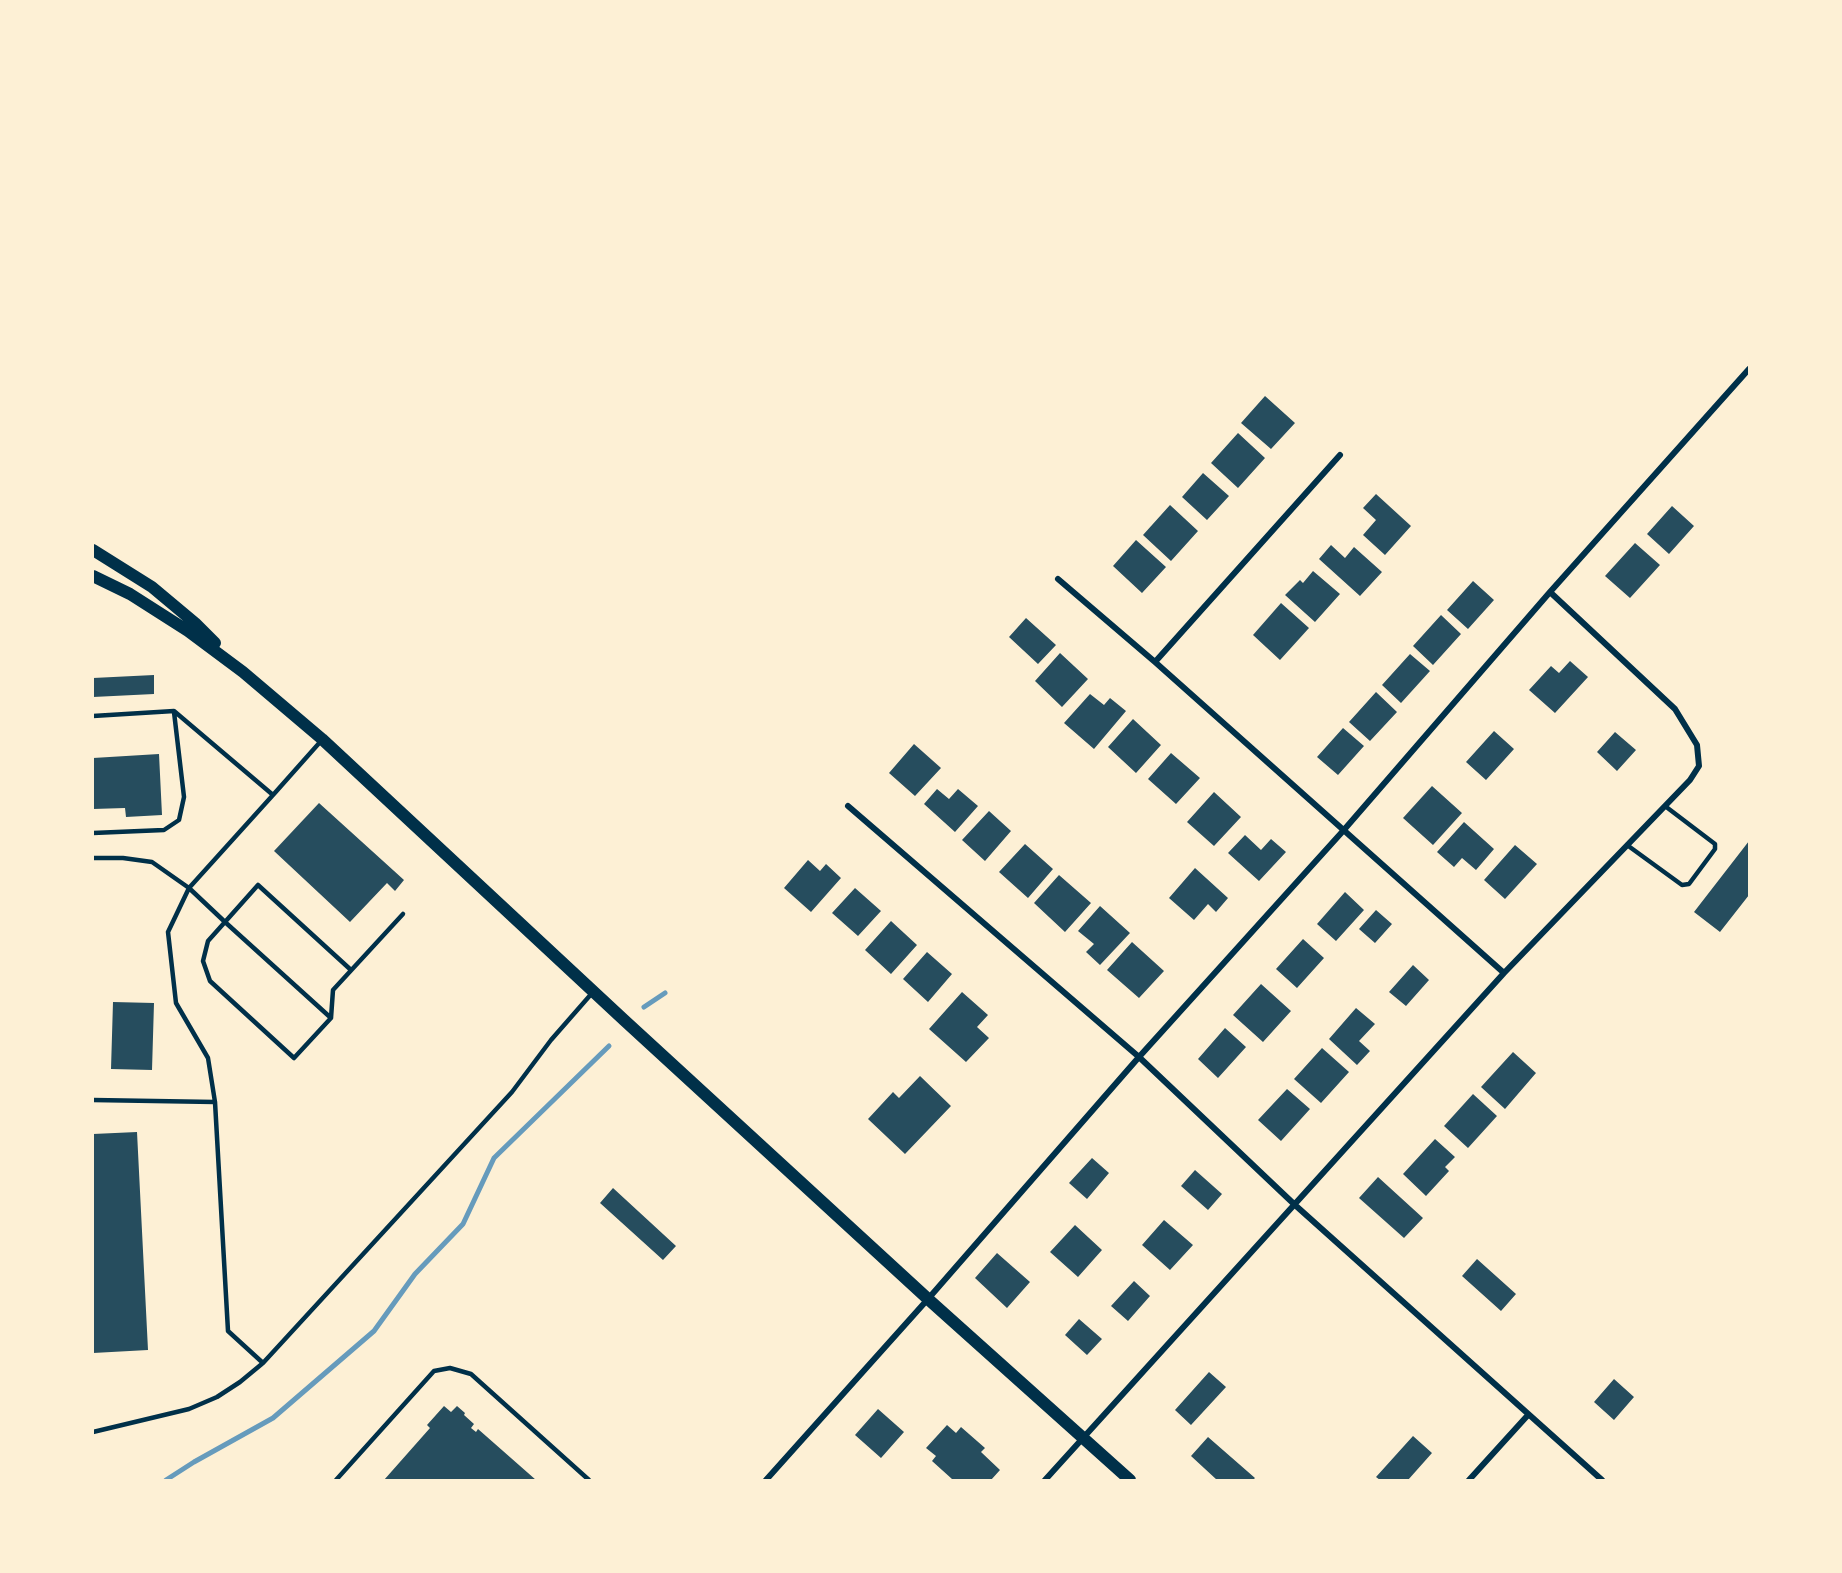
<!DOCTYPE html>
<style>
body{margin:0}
#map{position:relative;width:1842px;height:1573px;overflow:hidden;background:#fdf0d5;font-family:"PT Sans",sans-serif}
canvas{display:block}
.frame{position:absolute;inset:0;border:94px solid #fdf0d5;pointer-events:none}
</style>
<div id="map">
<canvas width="1842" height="1573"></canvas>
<div class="frame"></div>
</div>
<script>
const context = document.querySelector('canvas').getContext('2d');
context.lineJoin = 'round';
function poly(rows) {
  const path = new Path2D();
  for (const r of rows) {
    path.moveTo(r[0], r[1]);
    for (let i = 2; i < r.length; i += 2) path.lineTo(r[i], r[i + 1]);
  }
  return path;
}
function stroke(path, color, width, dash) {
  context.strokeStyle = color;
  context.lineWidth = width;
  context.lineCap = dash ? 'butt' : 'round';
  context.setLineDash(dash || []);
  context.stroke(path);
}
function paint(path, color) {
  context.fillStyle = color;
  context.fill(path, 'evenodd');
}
stroke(poly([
 [644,1007,665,993],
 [166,1480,194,1462,273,1418,374,1331,415,1274,463,1224,494,1158,609,1046]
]), '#669bbc', 5);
paint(poly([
 [1265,396,1295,423,1271,449,1241,423],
 [1238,433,1265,458,1238,488,1211,463],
 [1203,473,1229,496,1207,520,1182,497],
 [1376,494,1411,526,1385,555,1363,535,1376,520,1363,508],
 [1170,505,1198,531,1171,561,1143,535],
 [1672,506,1694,526,1669,554,1647,534],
 [1136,540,1166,567,1142,593,1113,566],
 [1635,543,1660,565,1630,598,1605,576],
 [1331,545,1345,558,1354,547,1382,572,1360,596,1319,559],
 [1313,571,1340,594,1315,622,1285,595,1300,580,1303,583],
 [1473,581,1494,600,1468,629,1447,610],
 [1281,603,1309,628,1280,660,1253,635],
 [1441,615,1461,634,1433,665,1413,646],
 [1026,618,1056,645,1038,664,1009,637],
 [1060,653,1088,679,1062,707,1035,681],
 [1410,654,1430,671,1401,703,1382,685],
 [1570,661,1588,677,1555,713,1529,690,1551,666,1559,673],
 [154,675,154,694,93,697,93,678],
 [1376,692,1397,712,1370,741,1349,722],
 [1090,694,1104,705,1110,698,1126,711,1094,749,1064,723],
 [1133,719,1161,745,1136,773,1108,747],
 [1343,728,1364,746,1338,775,1317,757],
 [1494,731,1514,749,1486,780,1466,762],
 [1615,732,1636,750,1617,771,1597,752],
 [914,744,941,768,915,796,889,773],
 [1171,753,1200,778,1176,804,1148,779],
 [159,754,162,815,126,817,125,808,93,809,93,758],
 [1432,786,1462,813,1433,845,1403,818],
 [937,789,949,799,958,789,978,806,955,832,924,804],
 [1214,792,1241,817,1214,846,1187,822],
 [319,803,404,880,395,891,387,883,350,922,274,851],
 [989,811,1011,831,985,861,962,840],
 [1464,822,1494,849,1476,870,1462,858,1454,867,1437,852],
 [1245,835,1261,850,1271,839,1286,852,1259,881,1228,853],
 [1749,841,1749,895,1720,932,1694,912],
 [1025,844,1053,869,1028,898,999,872],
 [1515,845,1537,864,1505,899,1484,880],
 [808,860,820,871,826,864,841,878,811,912,784,888],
 [1195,868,1228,898,1216,912,1208,904,1194,920,1169,898],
 [1059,875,1091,903,1065,932,1034,903],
 [855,888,881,911,858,936,832,913],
 [1345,892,1364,910,1336,941,1317,924],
 [1100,906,1130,933,1100,965,1086,952,1094,944,1078,931],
 [1376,910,1392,924,1375,943,1359,929],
 [891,921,917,945,891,974,865,950],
 [1303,939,1324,958,1297,988,1276,969],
 [1132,942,1164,971,1139,998,1107,970],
 [927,952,952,974,928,1002,903,979],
 [1413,965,1429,980,1406,1006,1389,992],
 [1261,984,1291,1011,1263,1042,1233,1015],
 [962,992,988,1015,977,1027,989,1038,966,1062,929,1029],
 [113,1002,154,1003,152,1070,111,1069],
 [1356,1008,1375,1024,1359,1041,1370,1051,1357,1065,1329,1039],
 [1225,1028,1246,1047,1218,1078,1198,1059],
 [1322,1048,1349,1072,1321,1103,1294,1079],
 [1513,1052,1536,1073,1505,1109,1481,1087],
 [920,1076,951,1106,905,1154,868,1119,893,1092,899,1098],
 [1287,1089,1310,1109,1281,1141,1258,1120],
 [1473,1094,1497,1116,1468,1148,1444,1126],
 [137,1132,148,1350,93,1353,93,1134],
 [1435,1139,1455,1157,1445,1167,1449,1171,1426,1196,1403,1174],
 [1092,1158,1109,1173,1087,1199,1069,1183],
 [1195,1170,1222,1194,1208,1210,1181,1186],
 [1378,1177,1423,1218,1404,1238,1359,1198],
 [613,1188,676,1246,663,1260,600,1203],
 [1164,1220,1193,1245,1170,1270,1142,1245],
 [1075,1225,1102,1250,1078,1277,1050,1252],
 [997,1253,1030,1282,1007,1308,975,1278],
 [1477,1259,1516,1294,1501,1311,1462,1276],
 [1134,1281,1150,1296,1128,1321,1111,1306],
 [1079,1319,1102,1339,1087,1355,1065,1335],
 [1209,1372,1226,1387,1191,1425,1175,1410],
 [1614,1379,1634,1397,1614,1420,1594,1402],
 [444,1406,451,1412,457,1406,465,1413,464,1415,474,1424,471,1428,476,1432,478,1429,536,1480,384,1480,430,1428,427,1425],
 [878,1409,904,1432,881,1458,855,1435],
 [947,1425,956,1433,961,1427,985,1448,981,1452,1000,1470,991,1480,951,1480,952,1479,932,1461,936,1456,926,1448],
 [1413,1436,1432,1453,1408,1480,1380,1480,1376,1477],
 [1208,1437,1255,1478,1253,1480,1217,1480,1191,1456]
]), '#264d5e');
stroke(poly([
 [93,716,174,711,273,795,321,741],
 [93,833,164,830,179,820,184,797,174,712],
 [1627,845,1682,885,1689,884,1715,849,1715,844,1665,806],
 [93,858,123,858,152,862,189,888,273,795],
 [331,1018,225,922,258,885,351,970],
 [93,1100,215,1102],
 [263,1363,228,1331,215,1102,208,1058,176,1003,168,932,189,888,225,922,208,941,203,961,210,981,294,1058,331,1018,333,990,403,914],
 [93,1432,189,1409,217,1397,240,1382,263,1363,512,1092,551,1040,593,992],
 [336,1480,434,1371,450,1368,471,1374,589,1480]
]), '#003049', 4.5);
stroke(poly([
 [1058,579,1155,662,1504,973],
 [1155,662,1340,455],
 [848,806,1139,1057,1295,1205,1602,1480],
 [766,1480,928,1299,1139,1057,1343,831,1550,592,1749,369],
 [1045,1480,1504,973,1690,780,1699,766,1697,745,1675,709,1550,592],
 [1469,1480,1528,1415]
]), '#003049', 6);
stroke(poly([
 [93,550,152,587,195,623,215,643],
 [93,576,130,594,188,631,243,672,322,739,624,1020,928,1299,1130,1480]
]), '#003049', 12);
</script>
